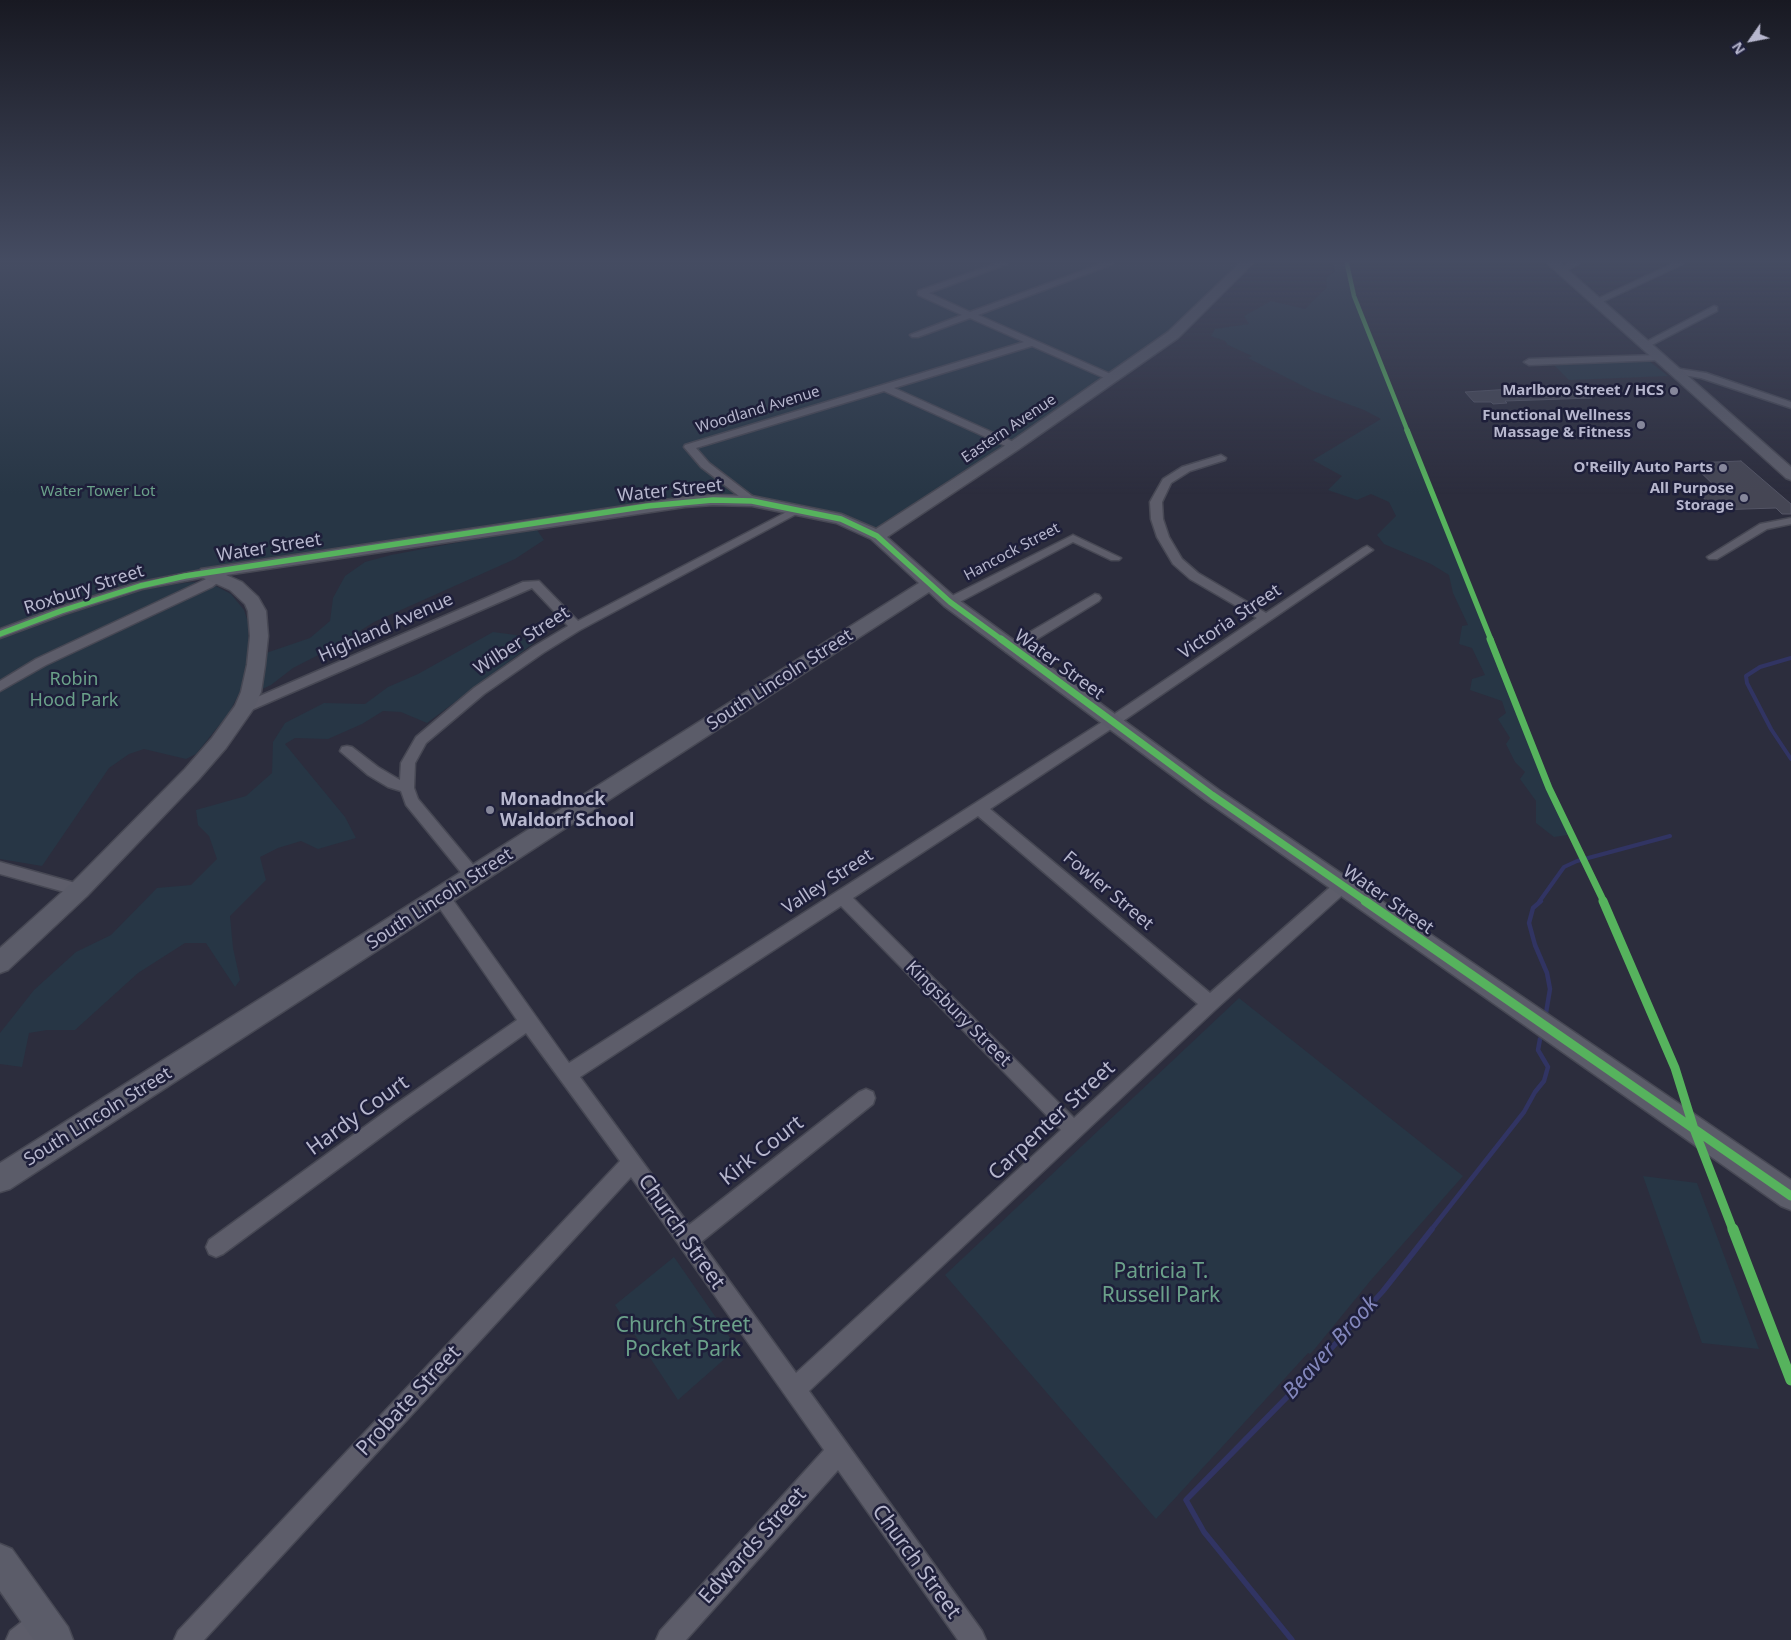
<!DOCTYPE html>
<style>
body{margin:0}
#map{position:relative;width:1791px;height:1640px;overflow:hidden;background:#2c2d3d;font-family:"Noto Sans",sans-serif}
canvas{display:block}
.north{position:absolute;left:1726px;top:15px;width:50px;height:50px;-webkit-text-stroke:4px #1e1f3a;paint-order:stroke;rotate:237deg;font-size:14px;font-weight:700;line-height:20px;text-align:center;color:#b7b7ce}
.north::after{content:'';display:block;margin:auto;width:18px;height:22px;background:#b7b7ce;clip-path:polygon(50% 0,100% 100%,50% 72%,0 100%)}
</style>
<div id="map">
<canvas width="1791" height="1640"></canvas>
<div class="north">N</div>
</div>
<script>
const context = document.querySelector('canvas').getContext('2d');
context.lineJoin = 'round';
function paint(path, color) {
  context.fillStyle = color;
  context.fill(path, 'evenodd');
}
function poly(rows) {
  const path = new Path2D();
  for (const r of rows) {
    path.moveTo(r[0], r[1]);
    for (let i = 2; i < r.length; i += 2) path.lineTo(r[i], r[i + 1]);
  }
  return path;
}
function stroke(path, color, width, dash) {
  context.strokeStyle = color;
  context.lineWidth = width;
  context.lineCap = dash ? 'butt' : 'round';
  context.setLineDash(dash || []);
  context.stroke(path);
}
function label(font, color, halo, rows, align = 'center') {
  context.font = font + ' "Noto Sans",sans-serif';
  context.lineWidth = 5;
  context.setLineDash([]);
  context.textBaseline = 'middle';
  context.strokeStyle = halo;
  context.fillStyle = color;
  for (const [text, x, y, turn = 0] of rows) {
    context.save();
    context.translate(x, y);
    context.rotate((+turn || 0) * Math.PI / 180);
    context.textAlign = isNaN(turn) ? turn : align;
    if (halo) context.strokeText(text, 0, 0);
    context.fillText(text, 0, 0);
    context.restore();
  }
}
paint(poly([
 [0,264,1241,264,1177,329,1080,396,881,527,873,528,851,517,832,511,761,499,723,497,238,565,87,600,0,628],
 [1333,264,1347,264,1353,296,1532,752,1568,835,1554,837,1536,823,1536,801,1520,779,1525,772,1515,762,1506,744,1510,738,1498,719,1506,713,1502,701,1470,690,1472,679,1485,675,1472,648,1459,644,1462,626,1468,625,1453,593,1449,575,1431,564,1384,544,1377,535,1396,516,1389,502,1371,494,1357,500,1328,490,1342,476,1313,460,1381,419,1364,410,1313,391,1248,358,1252,356,1228,345,1225,341,1211,336,1215,329,1249,324,1244,316,1271,301,1305,309,1327,287,1326,278,1335,271],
 [1649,361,1668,376,1569,380,1554,365],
 [537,530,544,540,515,559,374,622,336,646,293,668,271,685,258,691,266,653,310,638,330,621,333,598,345,576,365,562,391,555,514,532],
 [193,582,214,585,231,594,244,610,248,622,249,652,244,684,229,713,196,754,186,759,144,749,129,754,109,768,42,866,0,859,0,638,134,592,160,586],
 [493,632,516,635,534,643,427,723,401,712,383,711,362,724,328,739,295,738,285,744,345,817,356,838,318,849,301,841,278,848,260,857,266,880,230,916,233,948,240,980,235,987,206,943,185,943,138,973,75,1030,47,1030,29,1033,22,1067,0,1064,0,1033,34,990,76,952,111,935,157,888,191,885,217,859,209,836,198,825,196,810,246,796,272,773,273,742,285,723,324,703,365,704,388,687,418,674],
 [1239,998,1463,1176,1371,1280,1313,1351,1310,1354,1308,1353,1156,1519,945,1275],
 [1643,1176,1697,1183,1759,1349,1702,1343],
 [674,1257,737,1348,678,1400,615,1305]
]), '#273645');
stroke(poly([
 [1791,658,1760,667,1746,676,1747,683,1771,729,1791,759],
 [1539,902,1564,867,1577,861,1670,836]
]), '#313463', 4);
stroke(poly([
 [1541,901,1533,908,1529,923,1535,945,1547,973,1550,989,1546,1013],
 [1431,1230,1524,1112,1535,1092,1544,1081,1548,1067,1538,1050,1540,1039]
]), '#313463', 4.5);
stroke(poly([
 [1292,1640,1204,1532,1186,1500,1292,1392,1383,1291,1432,1229]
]), '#313463', 5.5);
const building = poly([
 [1527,388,1536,390,1583,389,1592,398,1505,401,1507,403,1493,404,1491,402,1474,402,1465,392,1527,388],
 [1741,461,1791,504,1791,514,1782,514,1776,508,1715,510,1698,492,1721,492,1691,463,1741,461]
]);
paint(building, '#454654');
stroke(building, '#545565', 1);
const street = poly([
 [995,264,1007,264,929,293,970,312,1101,264,1113,264,978,315,1115,376,1115,380,1109,380,1032,346,894,388,1018,444,1019,446,1018,448,1010,448,884,391,696,448,709,463,756,499,758,501,756,503,752,504,748,503,701,467,684,447,685,445,1024,342,970,318,918,337,912,337,910,335,962,315,918,295,918,291,995,264],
 [1568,264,1579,264,1564,272,1557,270,1568,264],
 [1672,264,1683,264,1600,303,1593,301,1672,264],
 [1714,306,1717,307,1717,311,1648,347,1645,348,1640,345,1714,306],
 [1659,355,1662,356,1662,360,1529,365,1524,362,1529,359,1659,355],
 [1674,368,1706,373,1791,402,1791,408,1701,378,1671,373,1669,371,1674,368],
 [1221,455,1226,458,1225,460,1190,471,1171,483,1162,502,1163,519,1169,537,1182,559,1198,573,1266,613,1363,548,1367,546,1373,550,1123,721,990,809,1210,993,1336,882,1342,880,1348,882,1350,886,1348,890,1216,1009,809,1391,982,1631,986,1640,958,1640,838,1470,686,1640,656,1640,660,1631,824,1450,631,1177,204,1640,174,1640,178,1631,620,1161,526,1033,407,1118,223,1254,216,1257,209,1254,206,1247,209,1240,393,1106,517,1020,436,903,434,898,436,893,442,892,448,893,569,1063,1113,715,1257,618,1190,579,1173,564,1157,537,1151,519,1150,502,1163,479,1182,467,1221,455],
 [978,816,1198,1004,1074,1118,853,898,978,816],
 [841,906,1061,1130,796,1373,701,1242,873,1104,875,1098,873,1092,866,1089,859,1092,689,1225,580,1077,841,906],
 [798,506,804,509,802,511,580,630,543,653,484,694,426,743,415,763,414,788,418,799,480,873,482,877,480,881,474,883,468,881,406,805,401,791,388,787,368,775,340,751,342,747,347,746,352,747,378,767,400,780,401,763,416,737,474,688,533,647,568,626,532,588,249,711,239,711,237,708,239,705,523,582,539,581,578,621,798,506],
 [1791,518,1791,524,1767,529,1717,559,1709,559,1707,557,1760,524,1791,518],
 [1073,535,1121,558,1119,560,1111,560,1073,542,954,605,946,605,944,602,946,599,1073,535],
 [207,569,213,573,211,576,142,589,65,614,0,638,0,629,57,608,136,583,207,569],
 [219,573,225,577,212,587,46,665,0,691,0,681,36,659,219,573],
 [1095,594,1099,595,1101,598,1099,601,1016,652,1006,652,1005,649,1006,646,1095,594],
 [0,862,79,884,85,886,87,890,85,894,79,896,0,874,0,862],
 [42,1610,51,1613,54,1622,51,1631,39,1640,6,1640,10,1631,33,1613,42,1610]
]);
const secondary = poly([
 [1239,264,1252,264,1178,338,1019,449,887,537,956,598,1219,790,1791,1180,1791,1210,1781,1206,1205,800,944,606,929,592,10,1189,0,1192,0,1163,919,583,871,539,836,523,752,506,713,505,685,507,226,575,242,582,258,597,266,611,268,636,265,665,261,692,254,708,226,748,199,779,87,896,8,970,0,973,0,948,71,884,185,769,212,738,235,706,241,692,247,665,250,636,248,611,245,604,230,590,201,577,199,573,201,569,685,497,713,495,752,496,841,514,876,529,1009,443,1168,332,1239,264],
 [1548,264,1561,264,1791,467,1791,480,1786,478,1548,264],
 [0,1544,12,1549,68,1627,73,1640,34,1640,0,1591,0,1544]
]);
stroke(street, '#474854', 3);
stroke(secondary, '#474854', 3);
paint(street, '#5d5d6a');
paint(secondary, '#5b5c69');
stroke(poly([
 [1347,264,1354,296,1408,432]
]), '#56b35d', 4.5);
stroke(poly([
 [1407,430,1491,640],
 [0,634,61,611,140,586,185,576,648,506,713,500,752,501,841,519,877,536,950,602,1002,640]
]), '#56b35d', 5.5);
stroke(poly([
 [1001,639,1212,795,1367,902],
 [1490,639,1549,788,1604,902]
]), '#56b35d', 7);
stroke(poly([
 [1365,901,1791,1196],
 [1603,901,1675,1068,1694,1129,1733,1230]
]), '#56b35d', 9);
stroke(poly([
 [1733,1229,1791,1380]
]), '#56b35d', 11);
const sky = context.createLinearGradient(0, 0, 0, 494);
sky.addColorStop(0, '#181922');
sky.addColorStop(0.53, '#454c62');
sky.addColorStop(1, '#454c6200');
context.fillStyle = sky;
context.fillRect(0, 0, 1791, 494);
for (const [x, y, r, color] of [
 [1674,391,5,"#86879b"],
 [1641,425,5,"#86879b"],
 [1723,468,5,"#86879b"],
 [1744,498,5,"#86879b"],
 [490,810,5,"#86879b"]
]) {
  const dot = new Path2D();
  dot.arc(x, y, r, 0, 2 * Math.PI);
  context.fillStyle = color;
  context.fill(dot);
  stroke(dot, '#1e1f3a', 2);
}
label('bold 15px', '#b7b7ce', '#1e1f3a', [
 ["Marlboro Street / HCS",1664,391],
 ["Functional Wellness",1631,416],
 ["Massage & Fitness",1631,433],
 ["O'Reilly Auto Parts",1713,468],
 ["All Purpose",1734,489],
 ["Storage",1734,506]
], 'right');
label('15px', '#b7b7ce', '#1e1f3a', [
 ["Woodland Avenue",758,410,-17],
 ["Eastern Avenue",1009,429,-34],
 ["Hancock Street",1012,552,-28]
]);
label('15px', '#6ba18a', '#1e1f3a', [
 ["Water Tower Lot",98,492]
]);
label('18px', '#b7b7ce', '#1e1f3a', [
 ["Water Street",670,491,-6],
 ["Water Street",269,548,-9],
 ["Roxbury Street",84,590,-18],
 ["Victoria Street",1230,622,-34],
 ["Highland Avenue",386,628,-24],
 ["Wilber Street",522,641,-33],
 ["Water Street",1059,665,36],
 ["South Lincoln Street",780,680,-33],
 ["Valley Street",828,882,-33],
 ["Fowler Street",1108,891,40],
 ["South Lincoln Street",440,899,-33],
 ["Water Street",1388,900,35],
 ["Kingsbury Street",958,1014,45],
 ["South Lincoln Street",98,1117,-32]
]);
label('18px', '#6ba18a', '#1e1f3a', [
 ["Robin",74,680],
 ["Hood Park",74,701]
]);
label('bold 18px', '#b7b7ce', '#1e1f3a', [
 ["Monadnock",500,800],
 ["Waldorf School",500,821]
], 'left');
label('21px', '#b7b7ce', '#1e1f3a', [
 ["Hardy Court",358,1116,-36],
 ["Carpenter Street",1052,1121,-43],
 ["Kirk Court",762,1151,-38],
 ["Church Street",681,1232,55],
 ["Probate Street",409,1401,-47],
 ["Edwards Street",753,1546,-48],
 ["Church Street",916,1562,54]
]);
label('21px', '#6ba18a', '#1e1f3a', [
 ["Patricia T.",1161,1272],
 ["Russell Park",1161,1296],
 ["Church Street",683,1326],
 ["Pocket Park",683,1350]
]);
label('italic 22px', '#8387bc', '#1e1f3a', [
 ["Beaver Brook",1331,1348,-48]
]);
</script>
